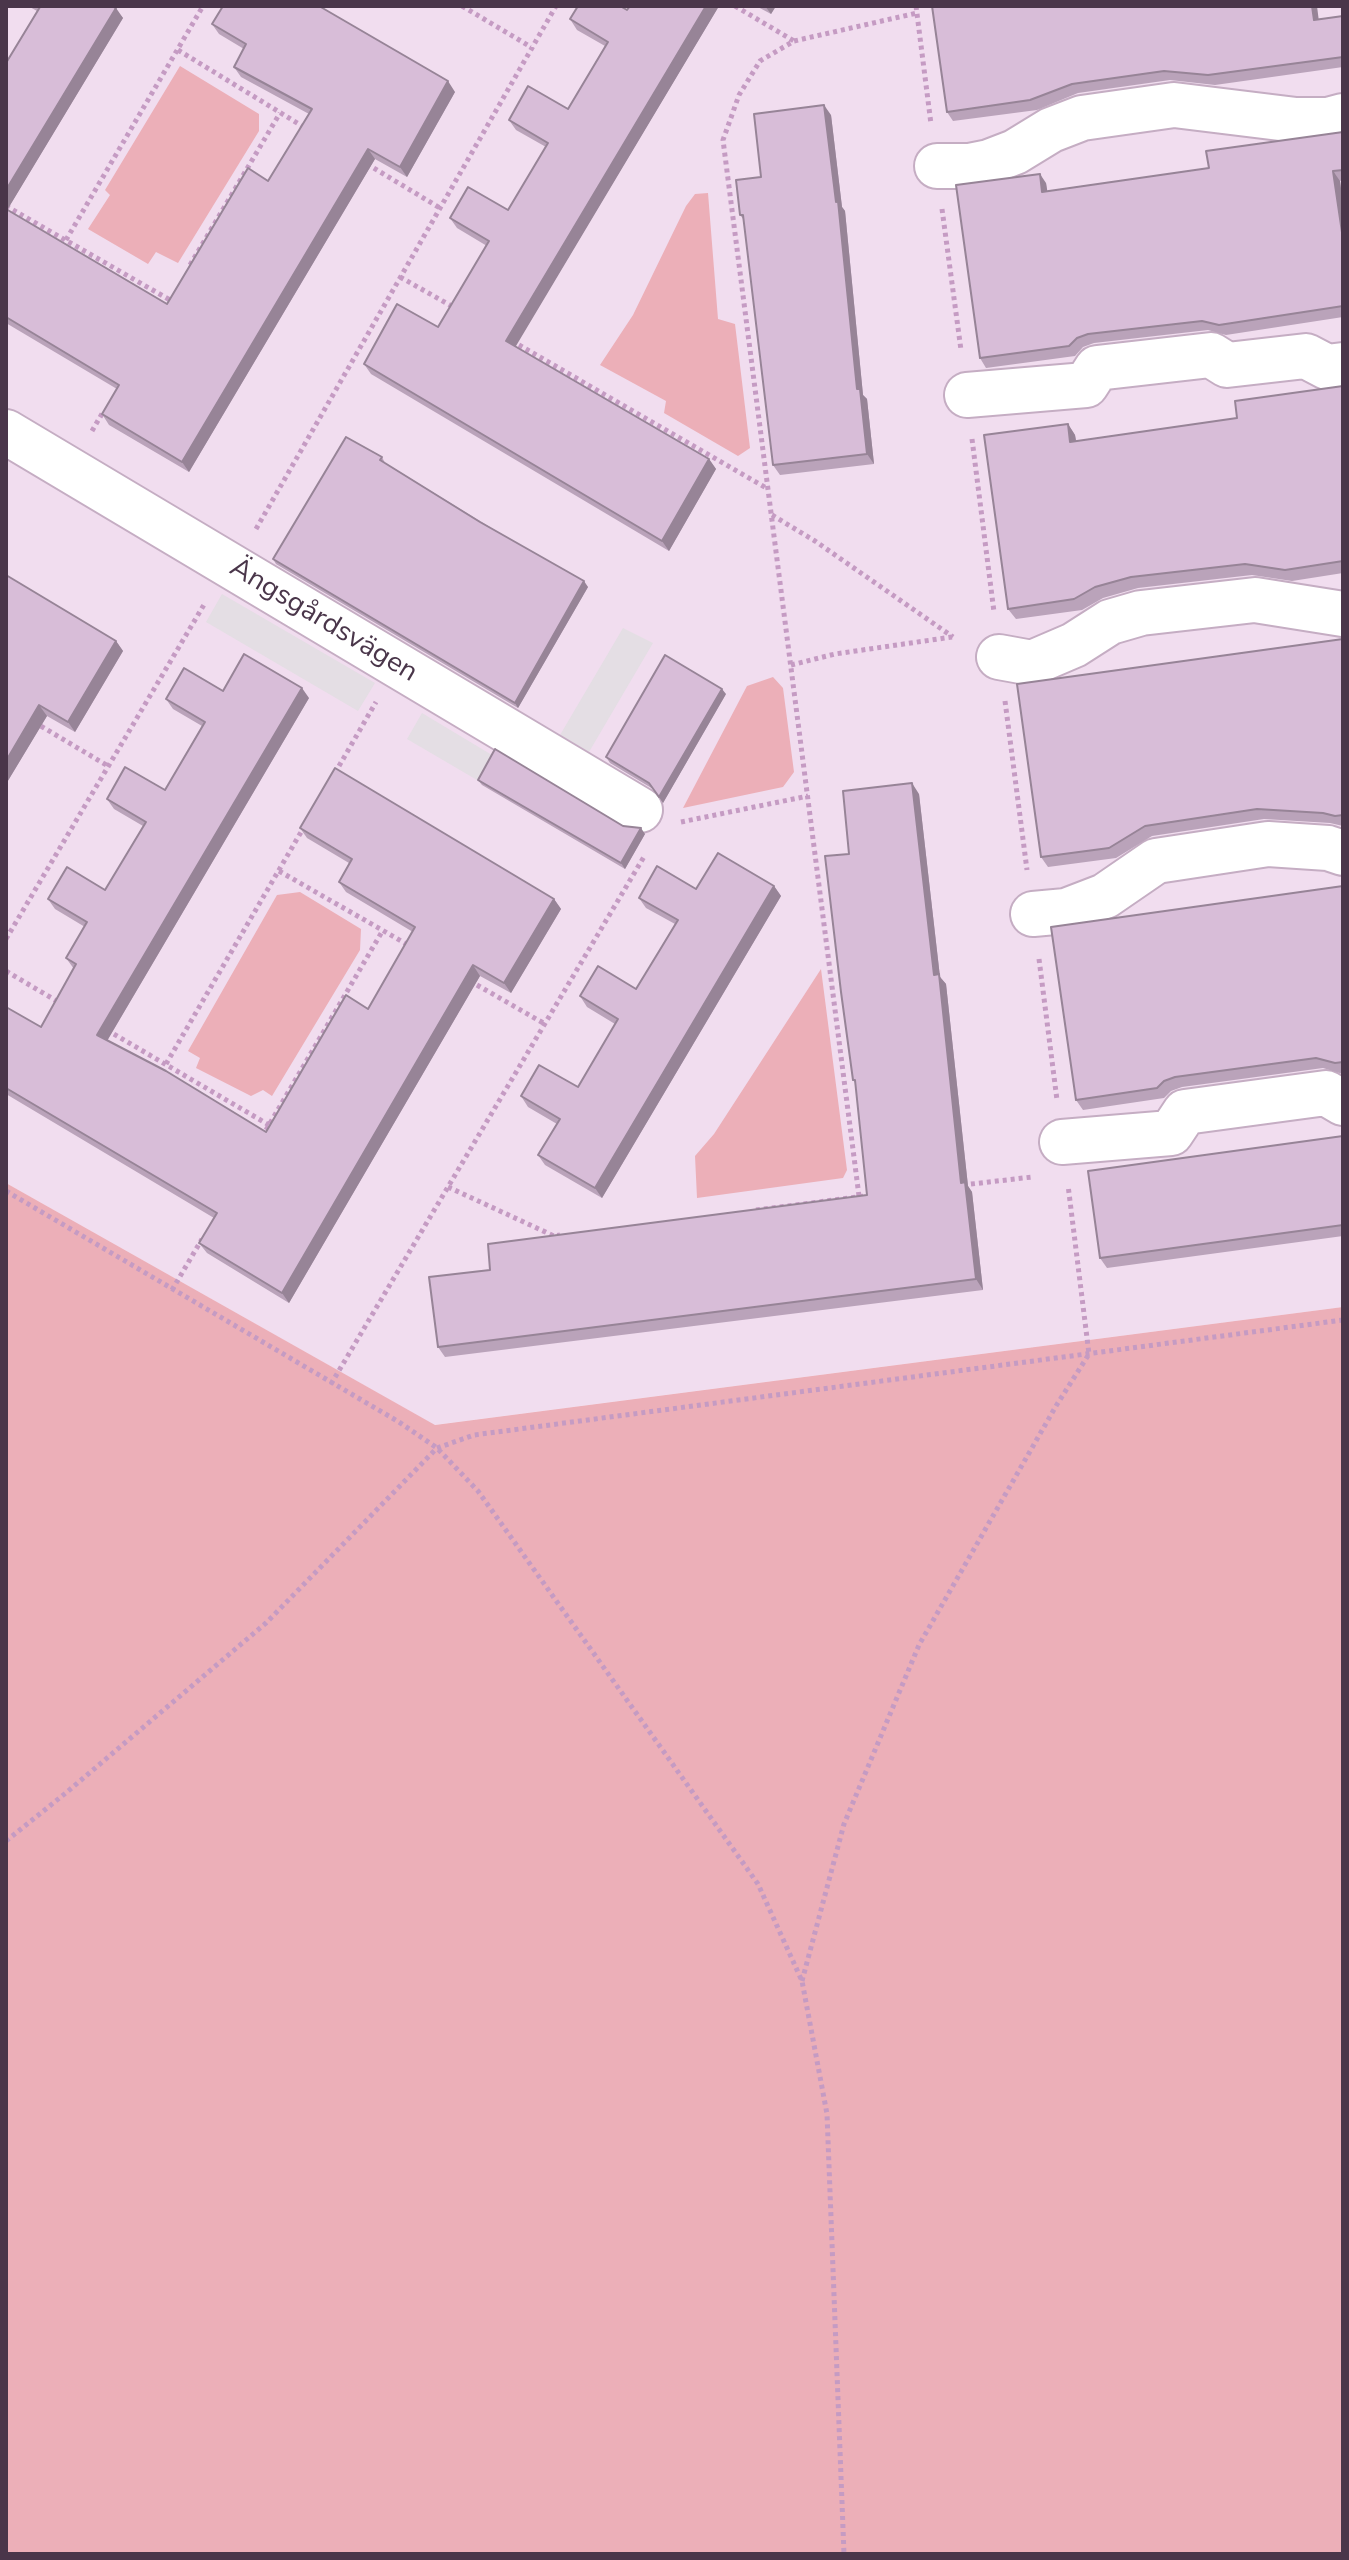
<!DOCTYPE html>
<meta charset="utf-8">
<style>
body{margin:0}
#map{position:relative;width:1349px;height:2560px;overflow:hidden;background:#f5e9f4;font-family:"Nunito Sans",sans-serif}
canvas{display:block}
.frame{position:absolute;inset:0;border:8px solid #4a364a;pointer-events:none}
</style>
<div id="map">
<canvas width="1349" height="2560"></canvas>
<div class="frame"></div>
</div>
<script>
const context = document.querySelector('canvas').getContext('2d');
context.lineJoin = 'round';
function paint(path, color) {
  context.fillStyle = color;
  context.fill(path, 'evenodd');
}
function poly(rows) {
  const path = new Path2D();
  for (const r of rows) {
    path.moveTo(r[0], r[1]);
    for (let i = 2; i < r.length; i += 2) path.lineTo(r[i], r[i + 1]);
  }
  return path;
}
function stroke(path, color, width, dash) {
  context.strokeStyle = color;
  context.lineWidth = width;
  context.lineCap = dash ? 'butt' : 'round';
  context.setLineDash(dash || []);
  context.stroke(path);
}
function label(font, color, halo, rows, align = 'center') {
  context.font = font + ' "Nunito Sans",sans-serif';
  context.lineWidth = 6;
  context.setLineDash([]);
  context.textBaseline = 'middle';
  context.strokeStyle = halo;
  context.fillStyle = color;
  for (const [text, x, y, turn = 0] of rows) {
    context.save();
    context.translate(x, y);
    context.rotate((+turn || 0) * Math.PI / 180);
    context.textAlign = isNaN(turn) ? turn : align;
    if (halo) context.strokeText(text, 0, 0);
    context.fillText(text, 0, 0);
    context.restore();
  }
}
paint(poly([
 [6,6,1343,6,1343,1307,434,1425,6,1183]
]), '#f1ddef');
paint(poly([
 [180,66,259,114,259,131,178,263,156,252,148,264,88,229,110,195,105,190],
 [708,193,718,319,735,324,750,448,738,456,664,413,666,401,600,365,633,315,686,206,695,194],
 [773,677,783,688,794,772,783,787,683,808,747,686],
 [300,892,361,929,360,950,272,1096,263,1090,251,1096,196,1068,200,1058,188,1051,277,895],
 [821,969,847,1170,843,1178,697,1198,695,1156,714,1134],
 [6,1183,435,1425,1343,1307,1343,2554,6,2554]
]), '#ecafb8');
paint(poly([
 [222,594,375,683,358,711,206,622],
 [623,628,653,643,589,752,560,735],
 [422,713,492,755,477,780,407,739]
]), '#e4dee4');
const minor = poly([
 [937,166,969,166,989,162,1015,152,1051,130,1082,118,1174,105,1296,120,1328,120,1343,116],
 [967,395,1086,385,1097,368,1211,355,1227,365,1306,356,1327,367,1343,365],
 [6,432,640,810],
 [999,657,1032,663,1074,645,1110,622,1141,613,1255,600,1343,614],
 [1033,914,1066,911,1105,896,1156,861,1268,844,1328,848,1343,853],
 [1062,1142,1171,1133,1185,1112,1326,1093,1343,1103]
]);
stroke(minor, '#c5adc3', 48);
stroke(poly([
 [462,6,531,47],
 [735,6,794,41],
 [916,6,931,124],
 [178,50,307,129],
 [367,164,440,208],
 [6,206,170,300],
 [942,209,961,350],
 [66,240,203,6],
 [190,265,280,113],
 [400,277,455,308],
 [512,341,768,489],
 [92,431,103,412],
 [972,439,994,612],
 [772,515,815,541,953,637],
 [256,529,556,6],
 [791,665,835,654,952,637],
 [1005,701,1027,870],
 [34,722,108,766],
 [335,773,376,702],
 [681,822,808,796],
 [279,871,410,946],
 [6,939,205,603],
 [1039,959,1057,1100],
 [6,971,60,1003],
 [470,981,545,1024],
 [107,1030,269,1125],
 [166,1064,304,827],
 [262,1137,383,930],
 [963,1185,1032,1177],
 [448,1187,554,1236,560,1235],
 [6,1191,399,1422,437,1448,478,1491,758,1884,802,1981,827,2114,844,2554],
 [859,1196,723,140,739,95,760,61,794,41,917,13],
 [756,1210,873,1195],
 [172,1290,202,1239],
 [331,1384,645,855],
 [6,1841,67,1792,266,1623,437,1448,474,1435,1343,1320],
 [802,1981,844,1824,919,1645,1056,1406,1089,1354,1068,1185]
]), '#c59bc3', 5, [4, 4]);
stroke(minor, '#fff', 44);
paint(poly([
 [28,6,112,6,123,18,7,210,167,304,268,181,309,114,241,77,234,67,244,49,219,34,212,24,455,92,407,177,375,159,189,472,109,425,102,414,117,389,6,323,6,63,37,11],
 [630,6,719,6,515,346,709,459,716,469,669,551,371,374,364,364,438,327,487,246,457,228,450,218,508,210,546,147,516,130,509,120,568,109,605,46,577,30,570,19,627,10],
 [756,6,776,6,771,14],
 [1343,16,1343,67,1215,85,1170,80,1078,93,1037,110,953,121,947,112,1319,19],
 [831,115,842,207,845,211,863,395,867,399,874,464,780,475,773,465,744,220,740,215],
 [1343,132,1343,180,1340,181,1343,203,1343,317,1226,335,1208,330,1094,343,1083,347,1075,356,986,368,980,358,1046,183,1047,191,1209,168],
 [1343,386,1343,573,1292,581,1252,575,1138,588,1103,598,1082,610,1016,619,1008,609,1068,424,1075,435,1076,441,1237,418],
 [382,457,385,463,588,587,518,708,276,564,273,559],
 [6,575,116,641,123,651,75,732,47,716,6,784],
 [1343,639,1343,826,1330,823,1264,819,1152,836,1116,858,1048,867,1041,857],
 [223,691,309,698,107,1041,266,1132,368,1009,413,932,346,892,339,882,349,863,307,838,300,828,554,899,561,909,511,993,480,976,289,1303,207,1253,199,1243,214,1218,6,1094,6,1007,41,1027,74,969,66,958,85,927,55,909,48,899,105,890,143,826,114,809,107,799,165,790,202,726,173,709,166,699],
 [726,694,663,803,653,789,610,763,606,757],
 [478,780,623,826,645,834,625,869,482,785],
 [919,794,940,977,946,984,968,1186,972,1192,983,1290,445,1357,438,1347,490,1270,867,1195,856,1084,853,1080],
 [774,886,781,896,602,1198,545,1165,538,1155,557,1124,528,1107,521,1096,578,1087,615,1024,587,1007,580,996,636,989,675,924,646,908,639,898,696,889],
 [1343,886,1343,1074,1323,1068,1182,1087,1171,1091,1164,1098,1083,1110,1076,1100],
 [1343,1136,1343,1236,1107,1268,1100,1258]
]), '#baa3ba');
paint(poly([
 [706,6,719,6,513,351,506,341],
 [765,6,776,6,771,14],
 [1312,6,1317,6,1320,30,1314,20],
 [116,8,123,18,6,212,6,190],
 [448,81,455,92,407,177,400,167],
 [824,105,831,115,842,207,845,211,863,395,867,399,874,464,867,454,857,389],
 [368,149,375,159,189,472,182,462],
 [1333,171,1340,181,1343,203,1343,239],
 [1040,174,1046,183,1049,201,1042,192],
 [1068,424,1075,435,1078,452,1070,442],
 [709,459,716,469,669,551,662,541],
 [584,581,588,587,518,708,515,703],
 [116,641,123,651,75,732,68,722],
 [302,688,309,698,104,1046,97,1035],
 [722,689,726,694,663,803,659,797],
 [39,705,47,716,6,784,6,761],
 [912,783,919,794,940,977,946,984,968,1186,972,1192,983,1290,976,1279,961,1183,934,975],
 [641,828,645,834,625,869,621,863],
 [774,886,781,896,602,1198,595,1188],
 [554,899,561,909,511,993,504,983],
 [473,965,480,976,289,1303,282,1293]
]), '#978497');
const building = poly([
 [38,6,112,6,116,8,6,190,6,63,40,7,38,6],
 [223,6,319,6,448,81,400,167,368,149,182,462,102,414,119,385,6,317,6,209,167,304,248,168,268,181,312,109,234,67,246,44,212,24,223,6],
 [578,6,620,6,627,10,630,6,706,6,506,341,709,459,662,541,364,364,397,304,438,327,489,241,450,218,468,187,508,210,548,143,509,120,528,86,568,109,608,42,570,19,578,6],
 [932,6,1312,6,1314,20,1343,16,1343,57,1208,75,1164,71,1072,84,1030,100,947,112,932,6],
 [824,105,836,202,838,201,857,389,860,389,867,454,773,465,743,215,740,215,736,180,761,177,754,114,824,105],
 [1343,132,1343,170,1333,171,1343,239,1343,306,1219,325,1202,321,1088,334,1077,338,1069,346,980,358,956,185,1040,174,1042,192,1209,168,1206,151,1343,132],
 [1343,386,1343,561,1285,570,1245,564,1131,577,1095,587,1074,599,1008,609,984,435,1068,424,1070,442,1237,418,1235,401,1343,386],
 [346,437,382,457,380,460,480,522,584,581,515,703,273,559,346,437],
 [6,575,116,641,68,722,39,705,6,761,6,575],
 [1343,639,1343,815,1335,816,1323,813,1257,809,1145,826,1109,848,1041,857,1017,684,1343,639],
 [244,654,302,688,97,1035,166,1071,266,1132,346,995,368,1009,415,927,339,882,352,859,300,828,335,768,554,899,504,983,473,965,282,1293,199,1243,217,1213,6,1088,6,1007,41,1027,76,964,66,958,87,922,48,899,67,867,105,890,146,822,107,799,125,767,165,790,205,722,166,699,184,668,223,691,244,654],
 [665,655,722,689,659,797,649,783,606,757,665,655],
 [495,749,623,826,641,828,621,863,478,780,495,749],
 [912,783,934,975,939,974,961,1183,965,1182,976,1279,438,1347,429,1277,490,1270,488,1244,867,1195,855,1080,853,1080,841,992,825,856,849,854,843,791,912,783],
 [718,853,774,886,595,1188,538,1155,560,1119,521,1096,539,1065,578,1087,618,1019,580,996,598,966,636,989,658,953,678,920,639,898,657,866,696,889,718,853],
 [1343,886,1343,1062,1335,1063,1316,1058,1175,1077,1164,1081,1157,1088,1076,1100,1051,927,1343,886],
 [1343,1136,1343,1225,1100,1258,1088,1171,1343,1136]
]);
paint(building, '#d8bdd8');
stroke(building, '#978497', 2);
label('28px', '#4a364a', '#fff', [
 ["Ängsgårdsvägen",323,621,31]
]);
</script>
